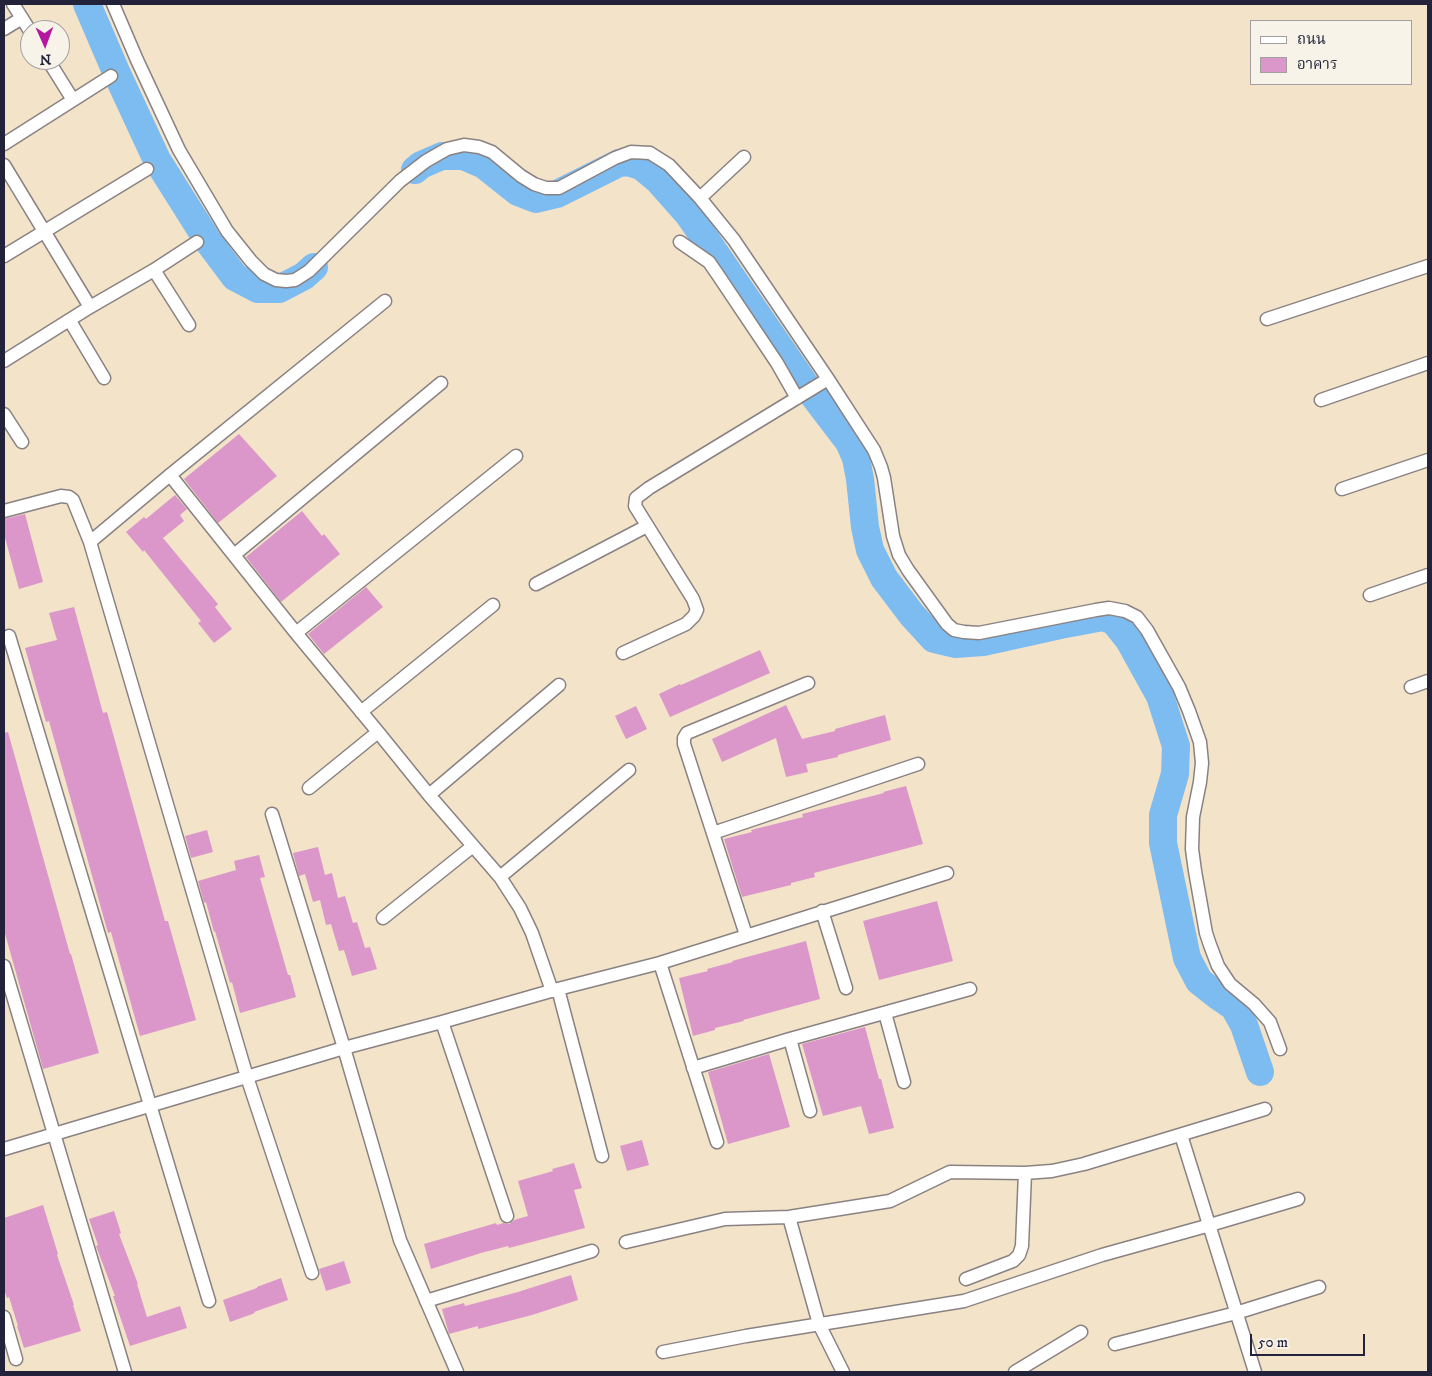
<!DOCTYPE html>
<meta charset="utf-8">
<style>
body{margin:0}
#map{position:relative;width:1432px;height:1376px;overflow:hidden;background:#f2e3c9;font-family:"IM FELL DW Pica","Noto Serif Thai",serif}
canvas{display:block}
.frame{position:absolute;inset:0;border:5px solid #22223b;pointer-events:none}
.legend{position:absolute;left:1250px;top:20px;width:162px;height:65px;box-sizing:border-box;background:#f7f3e8;border:1px solid #a29fa3;margin:0;padding:6px 9px;list-style:none;font-size:15px;color:#22223b}
.legend li{display:flex;align-items:center;gap:10px;height:25px}
.legend b{width:25px;border:1px solid #a29fa3}
.north{position:absolute;left:20px;top:20px;width:50px;height:50px;box-sizing:border-box;background:#f7f3e8;border:1px solid #a29fa3;border-radius:50%;rotate:178deg;font-size:14px;font-weight:700;line-height:20px;text-align:center;color:#22223b}
.north::after{content:'';display:block;margin:auto;width:18px;height:22px;background:#b5179e;clip-path:polygon(50% 0,100% 100%,50% 72%,0 100%)}
.scale{position:absolute;left:1250px;top:1334px;width:115px;height:22px;box-sizing:border-box;border:2px solid #22223b;border-top:0;padding-left:6px;font-size:15px;line-height:18px;white-space:nowrap;color:#22223b;-webkit-text-stroke:4px #f7f3e8;paint-order:stroke}
</style>
<div id="map">
<canvas width="1432" height="1376"></canvas>
<div class="frame"></div>
<ul class="legend">
<li><b style="height:6px;background:#fff"></b>ถนน</li>
<li><b style="height:14px;background:#dc97ca"></b>อาคาร</li>
</ul>
<div class="north">N</div>
<div class="scale">50 m</div>
</div>
<script>
const context = document.querySelector('canvas').getContext('2d');
context.lineJoin = 'round';
function poly(rows) {
  const path = new Path2D();
  for (const r of rows) {
    path.moveTo(r[0], r[1]);
    for (let i = 2; i < r.length; i += 2) path.lineTo(r[i], r[i + 1]);
  }
  return path;
}
function stroke(path, color, width, dash) {
  context.strokeStyle = color;
  context.lineWidth = width;
  context.lineCap = dash ? 'butt' : 'round';
  context.setLineDash(dash || []);
  context.stroke(path);
}
function paint(path, color) {
  context.fillStyle = color;
  context.fill(path, 'evenodd');
}
stroke(poly([
 [87,4,117,74,157,160,208,241,235,277,258,289,279,289,304,276,314,267],
 [415,170,421,165,442,156,463,156,484,165,518,192,536,199,557,194,619,163,628,162,641,166,658,180,689,215,804,383,849,442,856,458,860,479,865,527,870,550,884,578,912,615,934,639,955,644,983,642,1060,625,1103,617,1114,621,1129,640,1160,696,1176,746,1175,774,1163,815,1163,843,1187,958,1199,981,1218,996,1234,1007,1244,1025,1260,1072]
]), '#7dbcf1', 28);
paint(poly([
 [239,434,277,476,218,523,184,479],
 [175,495,187,509,180,515,184,521,163,538,218,604,215,607,232,629,214,643,198,623,201,621,144,550,143,552,126,532,144,517,146,519],
 [302,511,322,536,324,534,340,554,281,602,246,557],
 [25,514,43,582,19,589,4,534,4,519],
 [366,587,383,607,324,654,308,634],
 [74,607,103,713,107,712,165,921,168,921,196,1020,140,1036,111,932,108,933,49,721,46,722,25,648,57,640,49,613],
 [760,650,770,673,670,717,659,694,680,684,681,685],
 [786,705,802,739,835,731,835,729,885,715,891,740,838,755,838,757,806,764,808,772,786,777,776,738,722,762,712,739],
 [636,706,647,729,626,739,615,716],
 [8,732,70,954,71,954,99,1053,43,1069,4,930,4,733],
 [906,786,923,844,814,873,815,877,791,883,791,885,742,897,724,839,752,832,751,830,803,817,802,814,884,793,883,792],
 [207,830,213,852,191,858,185,836],
 [318,847,325,875,332,873,338,898,345,896,353,923,357,922,365,948,370,947,377,969,352,976,344,950,339,951,331,924,326,925,320,900,313,902,305,874,299,876,293,853],
 [259,855,265,877,260,878,288,975,290,975,296,997,240,1013,232,982,230,983,215,931,214,932,206,902,204,903,198,881,236,870,234,861],
 [937,901,953,961,879,980,863,921],
 [806,941,820,999,743,1020,744,1021,715,1028,715,1030,693,1036,679,978,708,971,707,969,733,962,732,961],
 [865,1027,879,1079,881,1079,894,1128,869,1134,861,1106,823,1116,802,1044],
 [769,1054,790,1127,728,1144,708,1072],
 [642,1140,649,1165,627,1171,620,1146],
 [574,1163,582,1188,574,1190,585,1228,509,1248,508,1246,481,1253,431,1269,424,1244,496,1223,497,1225,503,1223,509,1224,514,1220,528,1216,518,1181,553,1171,552,1169],
 [43,1205,58,1254,57,1255,74,1305,73,1305,81,1331,24,1348,17,1326,18,1326,9,1297,7,1298,4,1289,4,1218],
 [114,1211,121,1233,119,1234,138,1284,137,1284,147,1317,180,1306,187,1328,130,1346,113,1296,115,1296,96,1246,98,1245,89,1219],
 [344,1261,351,1283,326,1291,319,1269],
 [571,1275,578,1300,532,1315,478,1329,478,1326,449,1334,442,1309,464,1303,465,1306,518,1292],
 [281,1278,288,1300,254,1312,255,1313,230,1322,223,1300,257,1288,257,1287]
]), '#dc97ca');
const street = poly([
 [13,4,30,31],
 [113,4,137,60,179,150,227,231,251,261,264,274,276,280,286,281,295,280,309,271,400,181,426,161,447,149,464,145,479,147,492,152,521,176,534,184,546,188,559,188,615,158,631,152,650,153,669,165,700,198,734,240,828,379,874,450,881,467,884,478,893,536,899,555,908,570,947,624,954,630,964,632,979,633,1096,610,1109,608,1125,611,1137,617,1147,630,1179,687,1189,711,1200,742,1202,763,1200,782,1193,817,1192,849,1195,871,1206,933,1210,945,1218,966,1230,984,1254,1004,1270,1022,1280,1049],
 [4,29,22,18],
 [48,60,73,100],
 [4,144,111,76],
 [4,165,90,307],
 [700,198,744,157],
 [680,242,709,262,718,275,777,363,797,398],
 [4,256,147,169],
 [154,270,189,325],
 [1267,319,1428,266],
 [70,321,104,378],
 [4,361,90,307,154,270,197,242],
 [1321,400,1428,363],
 [4,414,22,442],
 [170,475,296,633,378,732,429,795,500,877,520,908,532,933,552,991],
 [1342,489,1428,460],
 [4,511,61,496,69,497,73,500,90,542,247,1077,312,1273],
 [90,542,170,475,385,301],
 [234,555,441,383],
 [536,584,647,526],
 [1370,595,1428,575],
 [296,633,516,456],
 [9,636,209,1301],
 [623,653,686,624,694,616,697,610,693,599,635,506,636,498,649,488,828,379],
 [1411,687,1428,681],
 [361,712,493,605],
 [309,788,378,732],
 [429,795,559,685],
 [272,814,344,1048,400,1240,457,1372],
 [713,833,918,764],
 [500,877,629,770],
 [822,911,846,988],
 [383,918,473,846],
 [746,935,684,744,684,738,687,733,808,683],
 [660,963,717,1142],
 [4,966,125,1372],
 [558,989,602,1156],
 [885,1013,904,1082],
 [442,1022,507,1216],
 [790,1039,810,1111],
 [693,1068,790,1039,970,989],
 [1181,1135,1255,1372],
 [4,1149,344,1048,442,1022,558,989,660,963,947,873],
 [789,1217,819,1324,843,1372],
 [626,1242,725,1219,789,1217,890,1201,950,1172,1025,1173,1052,1171,1084,1164,1265,1109],
 [966,1279,1013,1261,1019,1255,1022,1246,1025,1173],
 [426,1301,592,1251],
 [4,1317,16,1359],
 [1115,1344,1236,1313,1319,1287],
 [663,1352,746,1336,964,1301,1102,1255,1210,1225,1298,1199],
 [1015,1372,1081,1332]
]);
stroke(street, '#8a8282', 15);
stroke(street, '#fff', 12);
</script>
